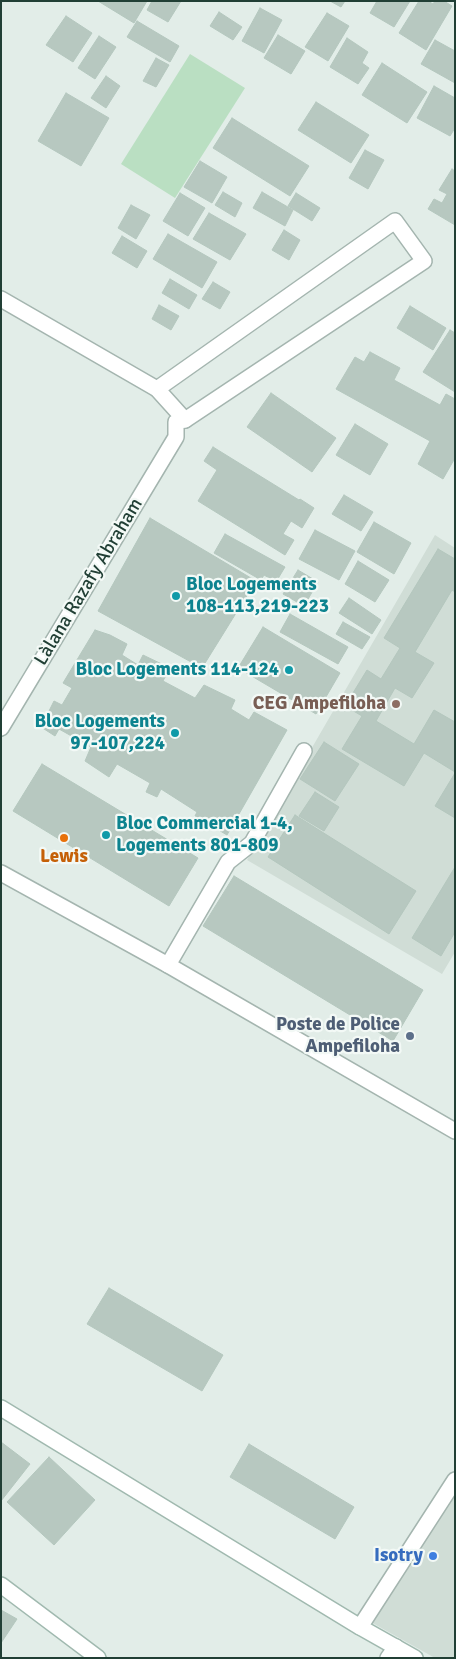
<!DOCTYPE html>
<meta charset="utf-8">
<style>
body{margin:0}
#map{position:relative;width:456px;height:1659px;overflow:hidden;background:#e2ede8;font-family:Signika,sans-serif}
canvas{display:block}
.frame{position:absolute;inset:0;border:2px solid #213f35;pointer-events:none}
</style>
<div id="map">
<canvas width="456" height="1659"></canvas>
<div class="frame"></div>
</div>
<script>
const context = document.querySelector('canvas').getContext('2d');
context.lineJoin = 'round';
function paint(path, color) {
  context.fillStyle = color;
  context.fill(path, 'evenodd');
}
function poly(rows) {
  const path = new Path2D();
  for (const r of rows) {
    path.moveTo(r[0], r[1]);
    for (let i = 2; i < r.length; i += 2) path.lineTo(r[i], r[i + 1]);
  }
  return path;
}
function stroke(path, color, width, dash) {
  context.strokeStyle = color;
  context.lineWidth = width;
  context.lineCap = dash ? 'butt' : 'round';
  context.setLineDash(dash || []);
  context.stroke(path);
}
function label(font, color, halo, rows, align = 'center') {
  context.font = font + ' Signika,sans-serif';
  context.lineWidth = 4.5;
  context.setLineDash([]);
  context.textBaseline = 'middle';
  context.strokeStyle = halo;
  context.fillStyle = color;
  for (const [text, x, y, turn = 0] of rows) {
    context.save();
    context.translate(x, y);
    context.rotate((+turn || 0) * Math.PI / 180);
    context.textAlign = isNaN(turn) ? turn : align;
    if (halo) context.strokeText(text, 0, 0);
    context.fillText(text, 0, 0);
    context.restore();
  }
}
paint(poly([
 [435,535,455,548,455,952,442,974,247,860],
 [455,1492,455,1658,435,1658,369,1621]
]), '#d0ddd6');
paint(poly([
 [190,54,245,88,175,198,121,164]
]), '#badfc2');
const building = poly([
 [98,1,147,1,134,23,98,1],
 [152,1,181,1,168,22,147,10,152,1],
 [330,1,345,1,341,7,330,1],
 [377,1,410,1,394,27,370,13,377,1],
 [419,1,428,1,433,4,435,1,444,1,452,6,426,50,399,33,419,1],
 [260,8,282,20,264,53,242,41,260,8],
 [219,12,242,27,233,40,210,26,219,12],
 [327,13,349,26,328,61,305,47,327,13],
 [66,16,92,33,73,62,46,45,66,16],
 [137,21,179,46,170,62,127,37,137,21],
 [278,35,305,51,291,74,264,58,278,35],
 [99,36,116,47,95,79,78,68,99,36],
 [347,38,368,52,362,63,369,68,358,84,330,67,347,38],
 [435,40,455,51,455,83,421,64,435,40],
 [156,58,169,65,156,87,143,81,156,58],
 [382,63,427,92,407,123,362,95,382,63],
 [106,76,120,86,106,108,91,98,106,76],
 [434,86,455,98,455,128,450,136,417,118,434,86],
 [66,93,109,118,81,166,38,141,66,93],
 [316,102,369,135,351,163,298,130,316,102],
 [232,118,309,166,290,196,213,148,232,118],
 [365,150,384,160,368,189,349,178,365,150],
 [200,161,227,177,212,203,184,187,200,161],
 [452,169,455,171,455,225,428,209,434,199,442,203,447,194,439,190,452,169],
 [223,192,242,203,235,217,215,205,223,192],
 [262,192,293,210,285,226,253,208,262,192],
 [180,193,205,208,188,236,163,221,180,193],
 [296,193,320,208,312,221,288,206,296,193],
 [131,205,150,215,136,239,118,228,131,205],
 [209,213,246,234,230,260,193,239,209,213],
 [284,230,300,240,289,260,272,250,284,230],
 [168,234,217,262,202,288,153,259,168,234],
 [122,236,147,251,137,268,112,253,122,236],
 [170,279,197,295,189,309,162,293,170,279],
 [213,282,230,292,220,309,202,299,213,282],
 [159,305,179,316,171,330,152,319,159,305],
 [410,306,446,328,433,350,397,328,410,306],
 [450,330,455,333,455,392,423,372,450,330],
 [370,352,400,368,394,380,440,405,446,394,455,399,455,458,443,479,418,464,430,441,336,389,355,357,364,362,370,352],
 [271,393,336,438,312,472,247,427,271,393],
 [355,424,388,444,370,475,336,455,355,424],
 [213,447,299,500,300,499,314,508,302,528,291,521,283,534,294,540,285,555,198,501,217,470,204,461,213,447],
 [344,495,373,512,361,531,332,514,344,495],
 [150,518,256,581,202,668,98,611,150,518],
 [374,522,411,543,394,574,357,552,374,522],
 [315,530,355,551,339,580,299,559,315,530],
 [225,534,285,567,276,582,264,575,261,580,214,553,225,534],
 [438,549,455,559,455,592,452,590,415,652,434,663,412,698,395,688,376,721,414,744,434,710,455,722,455,772,424,753,404,786,342,749,362,716,345,706,367,670,381,679,400,648,384,638,438,549],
 [358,561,389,580,375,602,345,584,358,561],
 [298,570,318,582,304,606,283,594,298,570],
 [349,598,381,620,372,634,339,613,349,598],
 [290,614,348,647,338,664,280,632,290,614],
 [343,622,370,637,362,649,336,634,343,622],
 [263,627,340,673,316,714,238,668,263,627],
 [95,630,110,635,127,644,122,655,138,665,143,655,170,668,163,681,195,698,204,685,235,700,231,709,249,720,254,712,287,730,227,835,195,816,197,812,161,789,157,797,146,792,150,783,117,764,109,777,85,761,91,747,59,729,55,736,41,727,54,701,62,705,72,688,63,683,95,630],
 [324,742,359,764,335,801,300,779,324,742],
 [42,764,198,858,169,906,13,811,42,764],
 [455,773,455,818,435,806,455,773],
 [315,792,339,807,324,831,299,816,315,792],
 [295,815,416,891,389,934,268,857,295,815],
 [455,867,455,932,441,956,412,938,455,867],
 [234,876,423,990,393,1041,203,926,234,876],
 [109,1288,223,1355,202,1391,87,1324,109,1288],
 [1,1442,30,1464,1,1501,1,1442],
 [249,1444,354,1507,335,1539,230,1477,249,1444],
 [49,1457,95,1500,54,1545,7,1502,49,1457],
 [1,1610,17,1619,1,1643,1,1610]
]);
paint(building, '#b7c8c0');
stroke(building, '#b4c7be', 1);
const lane = poly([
 [157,389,395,221,424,261,185,420],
 [168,965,228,862,252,843,304,751]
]);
const street = poly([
 [1,299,157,389,185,420,176,422,176,437,1,728],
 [1,873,168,965,455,1131],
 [360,1627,455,1480],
 [388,1658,396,1647]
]);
const secondary = poly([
 [1,1408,360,1627,415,1658],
 [1,1585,98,1658]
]);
stroke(lane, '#a4b5af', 18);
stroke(street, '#a4b5af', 18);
stroke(secondary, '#a0b9af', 18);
stroke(lane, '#fff', 15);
stroke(street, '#fff', 15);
stroke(secondary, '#fff', 15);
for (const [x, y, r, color] of [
 [176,596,5,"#0f9aa8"],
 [289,670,5,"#0f9aa8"],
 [396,704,5,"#8d6e63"],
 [175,733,5,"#0f9aa8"],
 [106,835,5,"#0f9aa8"],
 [64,838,5,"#e8710a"],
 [410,1036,5,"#5c6f8a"],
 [433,1556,5,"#3f7fe0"]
]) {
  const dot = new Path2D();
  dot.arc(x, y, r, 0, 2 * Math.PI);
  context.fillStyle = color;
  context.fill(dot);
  stroke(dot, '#f3f9f6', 2);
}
label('19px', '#213f35', '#f3f9f6', [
 ["Làlana Razafy Abraham",89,582,-59]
]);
label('bold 19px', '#0d838f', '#f3f9f6', [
 ["Bloc Logements",186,585],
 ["108-113,219-223",186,607],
 ["Bloc Logements 114-124",279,670,"right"],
 ["Bloc Logements",165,722,"right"],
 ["97-107,224",165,744,"right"],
 ["Bloc Commercial 1-4,",116,824],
 ["Logements 801-809",116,846]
], 'left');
label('bold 19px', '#785e54', '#f3f9f6', [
 ["CEG Ampefiloha",386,704]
], 'right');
label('bold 19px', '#c56008', '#f3f9f6', [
 ["Lewis",64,857]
]);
label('bold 19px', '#4e5e75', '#f3f9f6', [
 ["Poste de Police",400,1025],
 ["Ampefiloha",400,1047]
], 'right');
label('bold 19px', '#366cbe', '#f3f9f6', [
 ["Isotry",423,1556]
], 'right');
</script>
